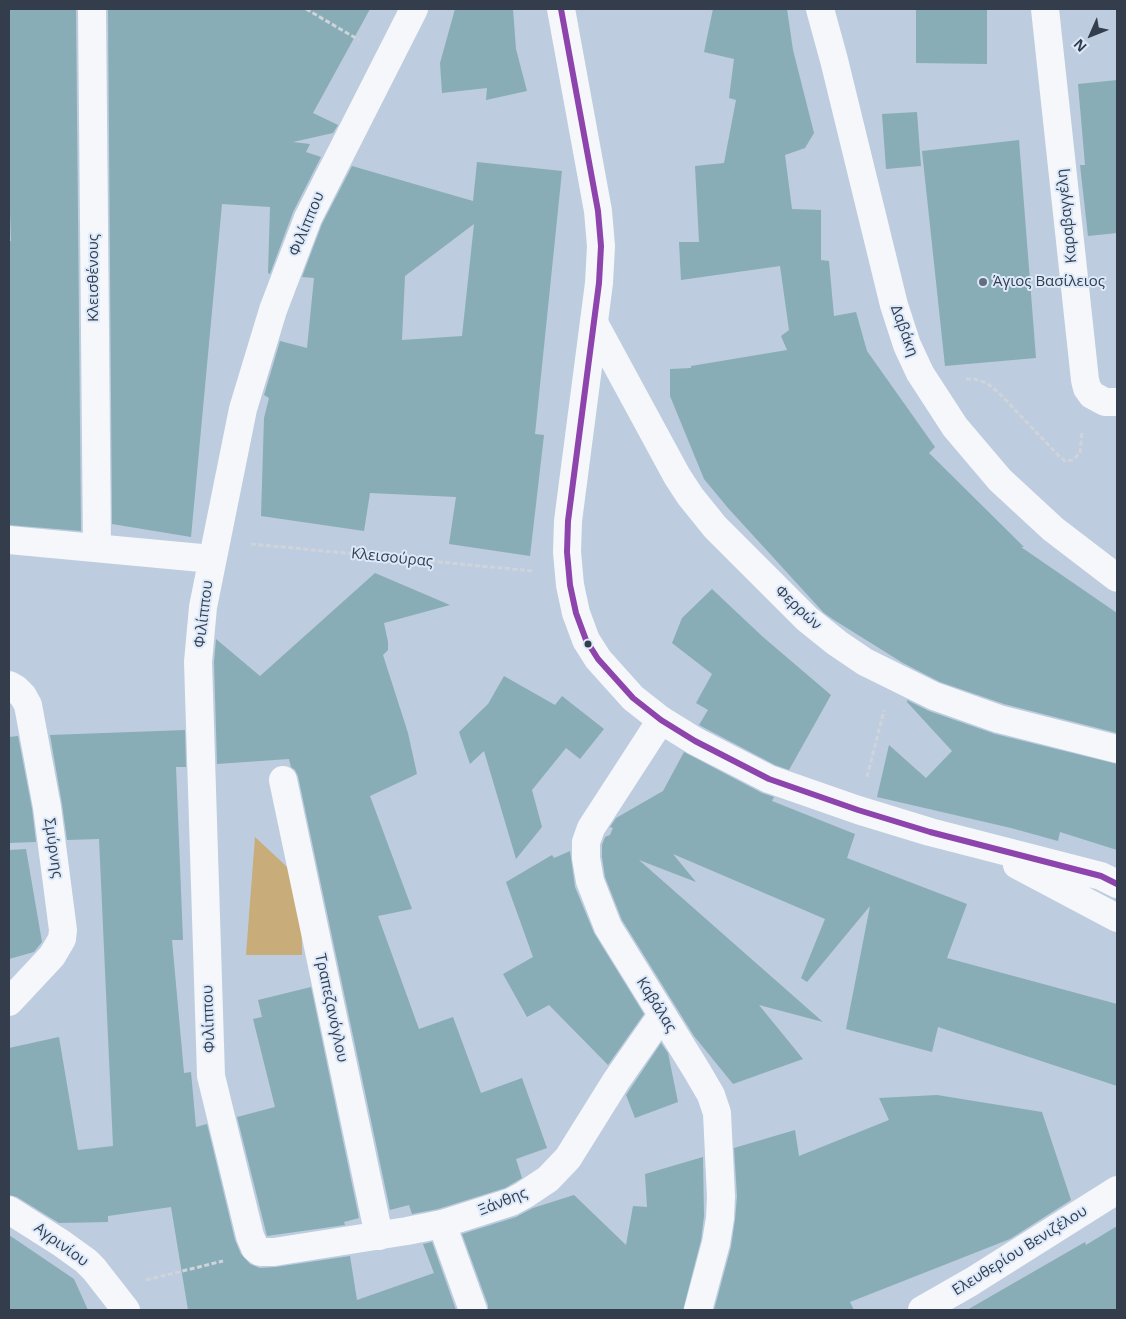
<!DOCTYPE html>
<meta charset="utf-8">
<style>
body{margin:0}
#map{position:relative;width:1126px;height:1319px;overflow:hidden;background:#bdccdf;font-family:"Open Sans",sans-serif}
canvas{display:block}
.frame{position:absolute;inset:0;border:10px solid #333d4b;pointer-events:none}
.north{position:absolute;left:1066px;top:10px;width:50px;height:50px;-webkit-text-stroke:4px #dce9fb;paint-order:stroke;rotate:226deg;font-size:14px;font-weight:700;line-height:20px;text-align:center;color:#333d4b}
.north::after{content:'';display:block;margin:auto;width:18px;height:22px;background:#333d4b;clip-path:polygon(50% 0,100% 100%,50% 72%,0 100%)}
</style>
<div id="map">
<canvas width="1126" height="1319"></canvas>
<div class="frame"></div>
<div class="north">N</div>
</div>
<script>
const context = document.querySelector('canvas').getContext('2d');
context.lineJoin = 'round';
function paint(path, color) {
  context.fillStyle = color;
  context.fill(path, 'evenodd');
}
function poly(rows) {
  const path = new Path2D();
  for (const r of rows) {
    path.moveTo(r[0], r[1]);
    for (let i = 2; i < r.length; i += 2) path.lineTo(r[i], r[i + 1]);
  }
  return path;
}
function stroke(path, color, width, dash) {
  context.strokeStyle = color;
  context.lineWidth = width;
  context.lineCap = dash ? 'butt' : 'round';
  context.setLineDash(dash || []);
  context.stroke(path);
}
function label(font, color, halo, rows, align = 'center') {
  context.font = font + ' "Open Sans",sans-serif';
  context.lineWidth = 4;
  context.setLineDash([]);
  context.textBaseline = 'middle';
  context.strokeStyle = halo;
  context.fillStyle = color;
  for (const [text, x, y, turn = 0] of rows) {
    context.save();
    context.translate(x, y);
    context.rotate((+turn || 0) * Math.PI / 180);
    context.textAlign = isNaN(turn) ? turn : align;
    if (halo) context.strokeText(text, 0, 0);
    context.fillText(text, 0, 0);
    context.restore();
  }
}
paint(poly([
 [255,837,301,880,302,955,246,955]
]), '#c8ac79');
paint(poly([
 [24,9,76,9,81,531,9,525,9,241,11,241,9,182,9,10],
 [108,9,370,9,313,113,338,125,333,133,293,142,310,144,306,152,321,157,293,212,270,274,268,273,270,207,222,204,191,537,112,524],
 [455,9,513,9,516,49,527,91,486,100,487,88,442,93,440,63],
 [713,9,787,9,793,50,814,133,805,148,785,155,792,209,821,210,821,260,829,261,834,316,856,312,867,351,935,447,929,453,1024,547,1021,547,1117,613,1117,733,1004,704,940,682,903,663,834,620,824,613,728,508,704,479,670,396,670,369,691,368,691,366,787,350,781,336,789,330,780,266,681,280,679,242,699,242,695,166,724,163,736,100,729,98,734,59,704,52],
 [916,9,987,9,987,64,916,63],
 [1117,80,1117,233,1088,236,1080,165,1085,165,1078,84],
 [917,112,921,166,886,169,882,114],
 [1019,140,1036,358,945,366,922,151],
 [477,162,562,171,535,434,544,435,530,556,449,544,456,497,370,493,364,531,261,516,264,418,269,398,264,395,265,392,280,341,307,348,314,278,302,277,322,224,352,166,473,201],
 [474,224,462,336,402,340,405,276],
 [375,573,450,605,384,623,388,642,388,650,383,655,408,733,417,774,370,796,412,909,378,916,419,1029,453,1017,481,1093,522,1078,547,1148,516,1159,522,1178,505,1188,438,1209,412,1214,409,1205,390,1210,298,776,295,770,291,767,289,759,217,764,214,662,216,639,260,676],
 [712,589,763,637,831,695,789,770,775,765,699,725,708,710,696,703,712,674,672,643,682,618],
 [504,676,555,705,562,696,604,729,580,759,566,748,532,790,542,827,516,859,484,751,470,764,459,732,488,704],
 [907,700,929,711,995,734,1117,764,1117,850,1060,832,1058,841,1011,828,877,797,889,745,926,778,952,751,907,702],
 [185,730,186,767,176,767,183,940,172,940,184,1073,191,1072,196,1127,207,1124,235,1240,241,1254,250,1264,260,1268,276,1267,350,1256,357,1300,434,1273,423,1244,432,1242,456,1310,188,1310,171,1207,108,1216,108,1222,59,1223,17,1197,9,1195,9,1048,59,1037,78,1150,113,1146,99,839,67,840,62,804,50,735],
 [18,736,32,809,36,842,9,843,9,737],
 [684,752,762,793,774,797,772,801,855,834,847,858,967,904,947,958,1117,1004,1117,1086,938,1027,932,1052,846,1029,870,906,807,982,801,978,825,919,673,854,696,882,639,860,823,1022,759,1005,803,1059,733,1084,694,1036,622,920,605,877,602,857,602,845,605,837,610,835,613,828,610,827,616,818,663,791],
 [26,849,42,942,34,952,9,959,9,850],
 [570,851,575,887,594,933,644,1014,608,1065,549,1005,527,1017,503,974,533,957,506,882,552,855,554,858],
 [311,987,359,1218,344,1222,345,1225,267,1236,237,1117,275,1107,253,1019,262,1017,258,1000],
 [661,1043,668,1053,678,1102,635,1118,626,1095],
 [937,1095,1042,1112,1071,1200,1010,1239,850,1302,854,1310,714,1310,731,1247,735,1220,737,1196,734,1148,795,1130,799,1156,889,1120,879,1098],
 [703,1157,704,1216,701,1240,683,1310,488,1310,488,1305,462,1234,516,1217,533,1208,574,1195,626,1245,633,1206,647,1207,645,1174],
 [1117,1226,1117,1310,967,1310,1085,1242,1086,1245],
 [9,1235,74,1279,88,1310,9,1310]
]), '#88adb6');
stroke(poly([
 [306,9,359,40],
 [966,379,974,379,987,383,998,392,1059,456,1065,461,1073,460,1080,453,1082,431],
 [251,544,533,571],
 [867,777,884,710],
 [146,1280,223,1261]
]), '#cfd4da', 3, [5, 2.5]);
stroke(poly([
 [92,9,97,548],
 [414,9,308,218,273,310,243,409,203,607,198,662,211,1076,250,1236,255,1248,260,1252,274,1252,407,1231,442,1224,511,1202,524,1195,548,1179,568,1158,616,1081,662,1015],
 [820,9,834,60,894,305,907,345,920,373,955,427,1000,480,1053,529,1117,578],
 [1045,9,1085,380,1087,388,1092,395,1105,402,1117,402],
 [594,323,677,476,690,496,715,527,807,619,837,643,865,662,934,696,999,719,1117,749],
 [9,540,212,559],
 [9,685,16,689,23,696,28,705,47,807,63,930,62,939,52,956,9,1002],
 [661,720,591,828,586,842,586,858,590,881,608,927,697,1071,711,1095,717,1113,721,1197,720,1218,716,1243,698,1310],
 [283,780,379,1236],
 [9,1210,61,1243,86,1261,94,1269,126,1310],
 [442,1224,473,1310],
 [922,1310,971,1282,1117,1190]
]), '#f5f7fa', 28);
stroke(poly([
 [561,9,598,211,601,246,599,283,568,521,567,552,570,585,576,613,586,640,598,659,633,698,661,720,695,741,769,779,858,810,930,832,1101,876,1117,884],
 [1017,865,1117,918]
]), '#f5f7fa', 28);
stroke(poly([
 [561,9,598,211,601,246,599,283,568,521,567,552,570,585,576,613,586,640,598,659,633,698,661,720,695,741,769,779,858,810,930,832,1101,876,1117,884]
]), '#8e44ad', 6);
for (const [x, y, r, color] of [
 [983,282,5,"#636f7f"],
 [588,644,4.5,"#333d4b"]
]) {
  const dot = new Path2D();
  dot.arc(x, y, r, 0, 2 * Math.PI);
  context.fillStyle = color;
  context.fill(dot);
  stroke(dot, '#dce9fb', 2);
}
label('15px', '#333d4b', '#dce9fb', [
 ["Καραβαγγέλη",1067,216,-96],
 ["Φιλίππου",307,224,-67],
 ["Κλεισθένους",94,278,-90],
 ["Δαβάκη",904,331,70],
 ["Κλεισούρας",392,558,6],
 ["Φερρών",798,608,43],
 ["Φιλίππου",204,614,-83],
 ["Σμύρνης",53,848,82],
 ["Καβάλας",656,1005,58],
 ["Τραπεζανόγλου",331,1008,78],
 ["Φιλίππου",209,1019,-92],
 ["Ξάνθης",503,1202,-22],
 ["Αγρινίου",61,1245,36],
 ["Ελευθερίου Βενιζέλου",1020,1251,-32]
]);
label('15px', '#333d4b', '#dce9fb', [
 ["Άγιος Βασίλειος",993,282]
], 'left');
</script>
